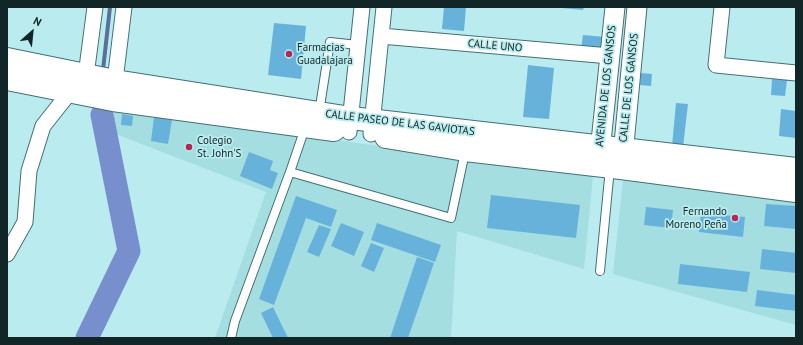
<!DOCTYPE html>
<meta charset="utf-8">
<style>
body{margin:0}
#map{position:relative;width:803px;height:345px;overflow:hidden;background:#baebee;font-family:"PT Sans",sans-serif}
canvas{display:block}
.frame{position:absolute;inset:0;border:8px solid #132627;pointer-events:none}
.north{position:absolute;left:12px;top:12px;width:40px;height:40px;-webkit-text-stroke:3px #baebee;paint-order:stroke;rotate:27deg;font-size:11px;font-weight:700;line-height:16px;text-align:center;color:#132627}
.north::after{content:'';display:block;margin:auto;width:14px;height:18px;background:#132627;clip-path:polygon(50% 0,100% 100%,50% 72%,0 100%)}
</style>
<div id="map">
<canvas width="803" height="345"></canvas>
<div class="frame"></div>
<div class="north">N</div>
</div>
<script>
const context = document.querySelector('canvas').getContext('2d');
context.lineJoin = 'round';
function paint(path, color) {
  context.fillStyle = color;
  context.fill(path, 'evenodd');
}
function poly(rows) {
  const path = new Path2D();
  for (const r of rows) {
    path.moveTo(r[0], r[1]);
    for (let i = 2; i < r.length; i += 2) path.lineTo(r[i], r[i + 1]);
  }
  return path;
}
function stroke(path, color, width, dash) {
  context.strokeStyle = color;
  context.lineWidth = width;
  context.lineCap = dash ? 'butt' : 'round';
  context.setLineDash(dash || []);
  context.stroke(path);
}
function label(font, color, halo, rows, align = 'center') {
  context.font = font + ' "PT Sans",sans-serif';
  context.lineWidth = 3.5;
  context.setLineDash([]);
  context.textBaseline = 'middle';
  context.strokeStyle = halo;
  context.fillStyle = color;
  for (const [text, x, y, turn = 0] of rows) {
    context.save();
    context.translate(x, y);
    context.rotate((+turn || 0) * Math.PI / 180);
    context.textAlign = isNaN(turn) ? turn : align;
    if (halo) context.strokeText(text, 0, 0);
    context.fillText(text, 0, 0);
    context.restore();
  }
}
paint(poly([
 [114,109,593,176,584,269,457,231,451,338,215,338,266,192,113,133],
 [623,180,796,200,796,325,613,274]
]), '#a4dee1');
stroke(poly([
 [103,70,110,7],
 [102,115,102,106]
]), '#59709a', 4);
stroke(poly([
 [87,338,129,251,102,115]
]), '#778fcc', 23);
paint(poly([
 [444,7,466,7,464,31,442,29],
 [562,7,584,7,583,10,562,8],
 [274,23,306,26,301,79,268,75],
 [583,35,605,37,603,52,581,50],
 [528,65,554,68,549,119,523,117],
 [641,73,652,74,651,86,640,85],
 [772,79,787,80,785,96,771,95],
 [676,103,688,104,683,147,672,146],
 [781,109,796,111,796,138,779,136],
 [122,114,133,116,132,126,121,125],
 [154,117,172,120,168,144,151,141],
 [249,152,273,161,270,170,278,173,272,189,240,176],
 [491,195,580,205,576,238,487,228],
 [296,196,337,210,331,227,306,218,274,305,259,299],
 [766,204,796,206,796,229,764,226],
 [646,207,673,210,671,228,644,225],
 [701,213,745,217,743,237,699,232],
 [341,223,364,232,354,256,331,246],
 [377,223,441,245,435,262,371,240],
 [319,225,331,229,319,257,307,252],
 [371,243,384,248,374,272,361,266],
 [762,249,796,253,796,273,760,269],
 [417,257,434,263,408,338,390,338],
 [680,264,750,272,747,292,678,284],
 [757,290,796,295,796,311,755,306],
 [273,307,288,338,273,338,261,313]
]), '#67b2db');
const service = poly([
 [319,113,330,42,358,45],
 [305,128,290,172,451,218,465,152],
 [600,271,610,168],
 [231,338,235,321,290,172]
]);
const minor = poly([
 [722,7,716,65,796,73],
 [381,36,610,56],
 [85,83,95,7],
 [114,89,124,7],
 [349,132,362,7],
 [371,134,384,7],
 [7,254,25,222,29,171,43,126,70,92]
]);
const tertiary = poly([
 [599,161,615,7],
 [622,165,637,7]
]);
const secondary = poly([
 [7,59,115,81,351,118,796,169],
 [7,79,113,100,334,130],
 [386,137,465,150,621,168,796,191]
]);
stroke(service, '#437073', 10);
stroke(minor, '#437073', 17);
stroke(tertiary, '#437073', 21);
stroke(secondary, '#437073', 24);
stroke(service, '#fff', 8);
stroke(minor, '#fff', 15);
stroke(tertiary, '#fff', 19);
stroke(secondary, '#fff', 22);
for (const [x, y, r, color] of [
 [289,54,4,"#b52556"],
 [189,147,4,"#b52556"],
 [735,218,4,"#b52556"]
]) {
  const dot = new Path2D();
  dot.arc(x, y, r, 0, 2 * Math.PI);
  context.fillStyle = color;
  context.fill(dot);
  stroke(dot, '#baebee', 1.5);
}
label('11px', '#132627', '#baebee', [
 ["CALLE UNO",495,46,5],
 ["AVENIDA DE LOS GANSOS",606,86,-84],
 ["CALLE DE LOS GANSOS",629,88,-84],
 ["CALLE PASEO DE LAS GAVIOTAS",400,123,7]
]);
label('11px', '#132627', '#baebee', [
 ["Farmacias",297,48],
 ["Guadalajara",297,61],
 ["Colegio",197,141],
 ["St. John'S",197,154],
 ["Fernando",727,212,"right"],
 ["Moreno Peña",727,225,"right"]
], 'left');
</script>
